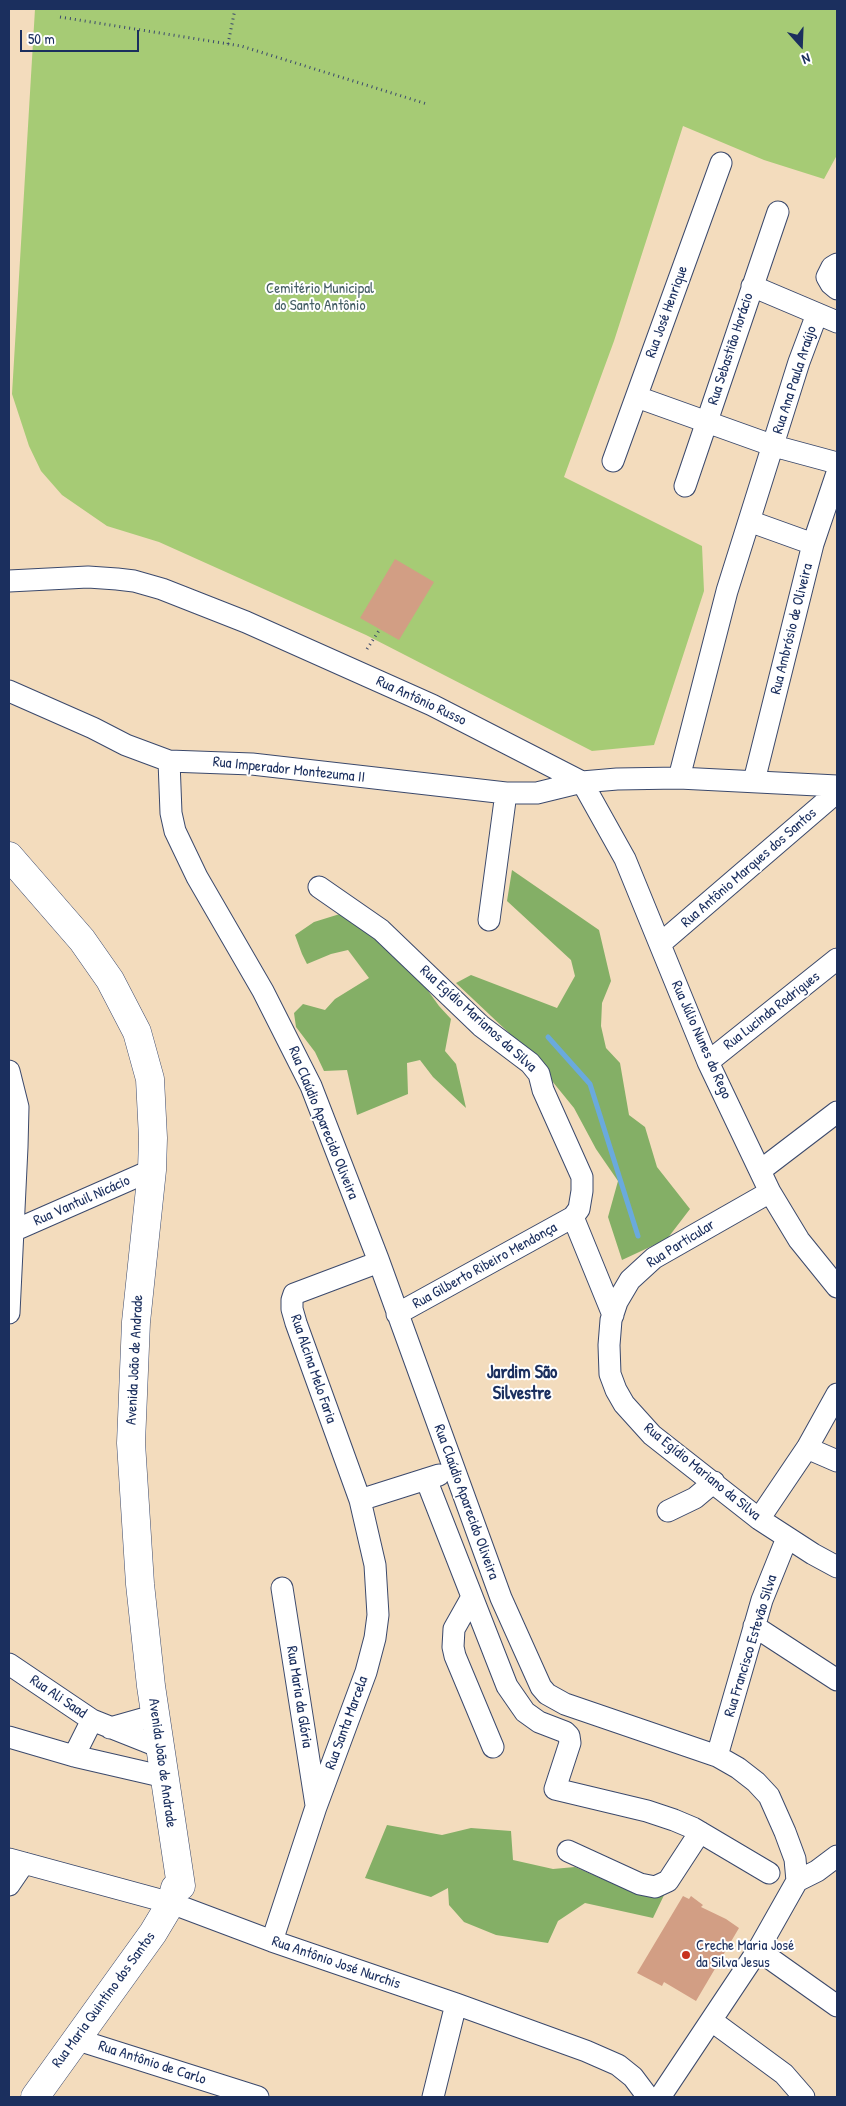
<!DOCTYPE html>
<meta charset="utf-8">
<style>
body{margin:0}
#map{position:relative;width:846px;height:2106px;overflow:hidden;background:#f3dcbd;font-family:"Patrick Hand",sans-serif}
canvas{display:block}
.frame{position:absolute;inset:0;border:10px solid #1b2f5e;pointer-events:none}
.north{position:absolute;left:776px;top:20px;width:50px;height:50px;-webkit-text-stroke:4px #fff;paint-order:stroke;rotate:160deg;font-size:14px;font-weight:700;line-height:20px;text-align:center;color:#1b2f5e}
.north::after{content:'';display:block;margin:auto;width:18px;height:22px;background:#1b2f5e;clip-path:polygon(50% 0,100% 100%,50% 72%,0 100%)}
.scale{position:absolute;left:20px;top:30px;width:119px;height:22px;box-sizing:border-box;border:2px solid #1b2f5e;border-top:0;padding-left:6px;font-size:15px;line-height:18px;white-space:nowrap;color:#1b2f5e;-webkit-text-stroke:4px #fff;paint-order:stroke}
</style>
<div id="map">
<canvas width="846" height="2106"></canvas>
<div class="frame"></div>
<div class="north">N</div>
<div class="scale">50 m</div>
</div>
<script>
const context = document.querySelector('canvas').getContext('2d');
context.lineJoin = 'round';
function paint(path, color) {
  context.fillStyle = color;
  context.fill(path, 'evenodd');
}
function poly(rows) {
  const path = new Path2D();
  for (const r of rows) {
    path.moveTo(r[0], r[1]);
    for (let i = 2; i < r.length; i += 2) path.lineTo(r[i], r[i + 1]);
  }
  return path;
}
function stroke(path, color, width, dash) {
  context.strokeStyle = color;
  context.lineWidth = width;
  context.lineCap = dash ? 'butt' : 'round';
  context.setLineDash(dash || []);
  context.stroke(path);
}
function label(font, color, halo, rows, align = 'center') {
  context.font = font + ' "Patrick Hand",sans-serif';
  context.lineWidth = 4;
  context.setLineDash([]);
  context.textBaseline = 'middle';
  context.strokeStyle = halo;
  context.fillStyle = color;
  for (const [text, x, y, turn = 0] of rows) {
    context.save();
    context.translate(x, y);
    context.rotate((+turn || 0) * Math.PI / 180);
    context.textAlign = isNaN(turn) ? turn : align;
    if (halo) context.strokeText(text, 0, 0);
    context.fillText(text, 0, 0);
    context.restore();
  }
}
paint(poly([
 [35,9,837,9,837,155,824,179,764,160,683,126,614,341,564,477,702,546,704,591,654,745,592,751,366,635,159,542,107,526,62,495,41,471,29,446,12,394]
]), '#a6cb75');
paint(poly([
 [512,870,599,930,611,981,602,1003,601,1026,606,1048,620,1063,629,1115,645,1127,657,1167,690,1209,667,1239,622,1260,608,1217,618,1181,596,1149,574,1108,526,1049,456,983,471,975,557,1008,575,976,571,960,507,901],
 [343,913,411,967,439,1006,451,1019,445,1051,456,1064,466,1108,433,1077,420,1060,407,1063,408,1094,357,1115,347,1070,324,1071,315,1052,296,1027,294,1013,303,1004,325,1010,335,999,369,978,348,950,331,954,307,964,302,954,295,935,314,922],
 [387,1825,442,1835,471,1828,511,1831,513,1860,553,1869,575,1867,621,1887,667,1889,653,1918,585,1903,558,1921,548,1943,496,1935,464,1922,449,1905,448,1888,431,1897,365,1878]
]), '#84af66');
stroke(poly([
 [548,1037,590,1084,638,1236]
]), '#6aaadd', 5);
paint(poly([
 [395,559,434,582,399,640,360,618],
 [683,1896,689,1899,691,1896,703,1905,701,1907,726,1919,739,1928,696,2001,664,1982,662,1986,637,1973]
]), '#d29e84');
const minor = poly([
 [837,264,832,267,827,277,831,284,837,289],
 [752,286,837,322],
 [637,397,774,446,837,463],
 [613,461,721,163],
 [685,486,778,212],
 [749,521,813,544,754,781],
 [813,544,837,473],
 [9,581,88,577,117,579,134,581,162,589,246,622,432,705,582,782],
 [9,691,93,728,126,745,169,761,252,764,506,793,537,793,582,782,617,779,679,778,837,786],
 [169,761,171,813,175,831,197,877,263,991,311,1086,378,1259,501,1598,541,1687,547,1694,565,1704,717,1756,738,1768,756,1782,769,1796,785,1832,795,1859,797,1881,758,1950,660,2097],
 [679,778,727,591,799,362,817,314],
 [582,782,625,859,708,1062,770,1192,799,1240,837,1287],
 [319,887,381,930,481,1026,530,1063,539,1074,543,1090,582,1177,582,1191,579,1209,573,1217,397,1314],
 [489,920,506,793],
 [660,944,837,792],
 [708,1062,837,959],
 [9,1071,18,1107,17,1147,9,1313],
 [761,1170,837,1112],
 [770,1192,654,1258,630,1280,617,1302,611,1320,609,1345,610,1374,616,1390,624,1404,652,1435,759,1519,813,1554,837,1567],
 [573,1217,613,1315],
 [13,1231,152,1170],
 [807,1448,837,1461],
 [426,1479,507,1686,525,1712,539,1722,565,1732,569,1736,570,1743,555,1789,647,1811,674,1820,693,1828,769,1873],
 [360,1500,439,1475],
 [668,1511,695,1498,714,1482],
 [759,1519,807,1448,837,1394],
 [282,1588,316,1805],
 [472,1597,454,1629,453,1647,455,1656,493,1747],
 [754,1626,837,1680],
 [9,1664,92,1720,160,1747],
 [110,1728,156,1715],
 [9,1737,74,1756,165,1777],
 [74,1756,92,1720],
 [717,1756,762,1600,787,1538],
 [568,1851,640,1884,655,1887,668,1881,700,1832],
 [9,1859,171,1903,272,1941,456,2004,586,2051,618,2065,633,2077,648,2097],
 [797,1881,817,1871,837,1856],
 [9,1885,24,1863],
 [272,1941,316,1807,366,1672,375,1638,378,1615,375,1565,360,1500,296,1323,292,1309,292,1300,294,1294,379,1262],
 [758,1950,837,2006],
 [712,2021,784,2074,804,2097],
 [75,2039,258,2097],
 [433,2097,456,2004]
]);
const major = poly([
 [9,856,82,940,110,980,137,1032,150,1079,153,1138,152,1170,136,1322,131,1443,140,1584,151,1686,181,1886,175,1888,171,1903,153,1933,35,2097]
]);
stroke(minor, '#3b496c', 23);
stroke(major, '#3b496c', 29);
stroke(poly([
 [60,17,241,46,427,104],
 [228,44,235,9],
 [367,649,380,629]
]), '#3b496c', 3, [1, 4]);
stroke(minor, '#fff', 21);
stroke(major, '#fff', 28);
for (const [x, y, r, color] of [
 [686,1955,5,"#c8321e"]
]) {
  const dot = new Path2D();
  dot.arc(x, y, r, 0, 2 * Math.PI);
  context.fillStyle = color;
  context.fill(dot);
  stroke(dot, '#fff', 2);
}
label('15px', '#455e65', '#fff', [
 ["Cemitério Municipal",320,289],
 ["do Santo Antônio",320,306]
]);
label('15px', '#1b2f5e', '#fff', [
 ["Rua José Henrique",667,312,-70],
 ["Rua Sebastião Horácio",731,349,-72],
 ["Rua Ana Paula Araújo",795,380,-72],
 ["Rua Ambrósio de Oliveira",792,629,-76],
 ["Rua Antônio Russo",421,701,25],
 ["Rua Imperador Montezuma II",289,770,6],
 ["Rua Antônio Marques dos Santos",749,868,-41],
 ["Rua Lucinda Rodrigues",772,1011,-38],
 ["Rua Egídio Marianos da Silva",478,1019,42],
 ["Rua Júlio Nunes do Rego",701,1040,66],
 ["Rua Claúdio Aparecido Oliveira",323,1123,68],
 ["Rua Vantuil Nicácio",82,1201,-24],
 ["Rua Particular",681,1244,-32],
 ["Rua Gilberto Ribeiro Mendonça",485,1266,-29],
 ["Avenida João de Andrade",135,1360,-87],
 ["Rua Alcina Melo Faria",313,1369,71],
 ["Rua Egídio Mariano da Silva",702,1472,39],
 ["Rua Claúdio Aparecido Oliveira",466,1502,70],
 ["Rua Francisco Estevão Silva",751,1646,-73],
 ["Rua Ali Saad",58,1697,34],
 ["Rua Maria da Glória",299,1697,81],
 ["Rua Santa Marcela",347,1723,-70],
 ["Avenida João de Andrade",162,1763,82],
 ["Rua Antônio José Nurchis",336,1963,19],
 ["Rua Maria Quintino dos Santos",104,2000,-54],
 ["Rua Antônio de Carlo",152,2063,18]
]);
label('15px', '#1b2f5e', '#fff', [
 ["Creche Maria José",696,1946],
 ["da Silva Jesus",696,1963]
], 'left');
label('bold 18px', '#1b2f5e', '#fff', [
 ["Jardim São",522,1373],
 ["Silvestre",522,1394]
]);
</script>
